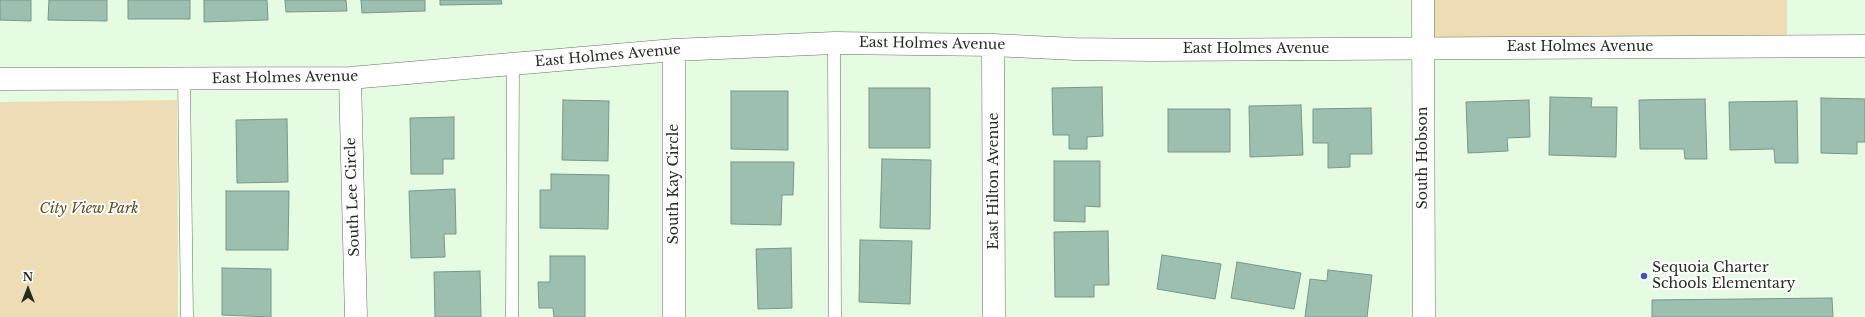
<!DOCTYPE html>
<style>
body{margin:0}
#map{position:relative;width:1865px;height:317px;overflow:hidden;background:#e6fce2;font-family:"Libre Baskerville",serif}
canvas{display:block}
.north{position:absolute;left:8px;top:269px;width:40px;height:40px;-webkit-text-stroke:3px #fff;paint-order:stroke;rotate:0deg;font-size:11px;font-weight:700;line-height:16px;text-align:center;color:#242c22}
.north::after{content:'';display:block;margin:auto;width:14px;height:18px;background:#242c22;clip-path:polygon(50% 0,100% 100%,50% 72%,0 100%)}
</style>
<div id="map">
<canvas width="1865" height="317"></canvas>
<div class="north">N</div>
</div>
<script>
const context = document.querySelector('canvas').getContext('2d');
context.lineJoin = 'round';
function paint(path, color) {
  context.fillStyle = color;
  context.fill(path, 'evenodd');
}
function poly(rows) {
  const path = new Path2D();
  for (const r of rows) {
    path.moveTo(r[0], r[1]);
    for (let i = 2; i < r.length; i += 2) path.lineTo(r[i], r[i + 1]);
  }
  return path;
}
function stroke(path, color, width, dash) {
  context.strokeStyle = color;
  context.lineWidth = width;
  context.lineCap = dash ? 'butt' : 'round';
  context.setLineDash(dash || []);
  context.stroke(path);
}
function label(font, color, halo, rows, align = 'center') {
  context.font = font + ' "Libre Baskerville",serif';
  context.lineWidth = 4;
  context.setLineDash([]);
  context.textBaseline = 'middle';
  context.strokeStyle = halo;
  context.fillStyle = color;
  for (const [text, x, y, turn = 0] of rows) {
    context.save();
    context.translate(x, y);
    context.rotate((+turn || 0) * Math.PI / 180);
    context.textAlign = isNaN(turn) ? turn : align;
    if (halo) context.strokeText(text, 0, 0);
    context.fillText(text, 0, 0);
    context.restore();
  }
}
paint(poly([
 [1423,0,1787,0,1787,45,1422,48],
 [177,100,178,317,0,317,0,102]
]), '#eddcb4');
const building = poly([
 [0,0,31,0,31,21,0,20,0,0],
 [49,0,107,0,107,21,48,20,49,0],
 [128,0,190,0,190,19,128,19,128,0],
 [204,0,267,0,268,20,204,22,204,0],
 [285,0,346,0,347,11,286,12,285,0],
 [361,0,425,0,425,11,362,13,361,0],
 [440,0,501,0,502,4,440,5,440,0],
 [1102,87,1103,136,1087,137,1087,149,1069,149,1069,135,1053,135,1052,88,1102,87],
 [869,88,930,88,930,148,869,148,869,88],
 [731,91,788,91,788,150,731,149,731,91],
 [1550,97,1592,98,1591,107,1617,107,1616,157,1549,155,1550,97],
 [1821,98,1865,99,1865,142,1857,142,1857,154,1821,153,1821,98],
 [1705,99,1707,159,1685,159,1684,149,1640,149,1639,100,1705,99],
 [563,100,609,101,608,161,562,160,563,100],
 [1529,100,1530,137,1507,138,1508,151,1468,153,1466,102,1529,100],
 [1797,101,1798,163,1775,163,1774,149,1730,150,1729,102,1797,101],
 [1301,105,1303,155,1250,157,1249,106,1301,105],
 [1371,108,1372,154,1350,154,1350,167,1328,168,1328,143,1313,143,1313,109,1371,108],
 [1168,109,1230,109,1230,152,1168,152,1168,109],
 [454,117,454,159,443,159,443,174,411,174,410,118,454,117],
 [287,119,288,182,237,183,236,120,287,119],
 [882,159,931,160,930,229,880,228,882,159],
 [1054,161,1100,161,1100,207,1085,206,1085,222,1054,221,1054,161],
 [731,162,794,162,793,195,782,195,781,225,731,224,731,162],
 [551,174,609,175,608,229,540,228,540,190,551,190,551,174],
 [455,189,456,234,444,234,445,257,411,258,409,191,455,189],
 [226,191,289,191,288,250,226,250,226,191],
 [1108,231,1109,285,1094,285,1094,297,1055,297,1054,232,1108,231],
 [860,240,912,241,910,304,859,302,860,240],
 [791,248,792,308,758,309,756,249,791,248],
 [1162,255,1221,264,1215,299,1157,289,1162,255],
 [550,256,585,256,585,317,554,317,553,308,539,308,538,282,550,282,550,256],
 [1237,262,1301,273,1294,309,1231,298,1237,262],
 [222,268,271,269,271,317,222,315,222,268],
 [1328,270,1372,275,1367,317,1305,317,1310,279,1327,281,1328,270],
 [480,271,481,317,435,317,434,272,480,271],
 [1832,298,1833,317,1652,317,1652,300,1832,298]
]);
paint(building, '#9dbfb0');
stroke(building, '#769788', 1);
const service = poly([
 [834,43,835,317],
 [184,79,187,317],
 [512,317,513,64]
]);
const minor = poly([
 [993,45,994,317],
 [350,78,356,317],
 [0,79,350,78,674,50,834,43,993,45,1075,49,1151,50,1865,46],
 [674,317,674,50]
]);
const tertiary = poly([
 [1423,0,1424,317]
]);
stroke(service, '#61745d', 13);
stroke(minor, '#61745d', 23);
stroke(tertiary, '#61745d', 23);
stroke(service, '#fff', 12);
stroke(minor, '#fff', 22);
stroke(tertiary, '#fff', 22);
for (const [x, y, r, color] of [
 [1644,276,4,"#3d52c5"]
]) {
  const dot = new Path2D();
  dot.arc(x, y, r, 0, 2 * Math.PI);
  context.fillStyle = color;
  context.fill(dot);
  stroke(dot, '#fff', 1.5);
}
label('14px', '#242c22', '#fff', [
 ["East Holmes Avenue",932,44,1],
 ["East Holmes Avenue",1580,47],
 ["East Holmes Avenue",1256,49],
 ["East Holmes Avenue",608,56,-5],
 ["East Holmes Avenue",285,78,-1],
 ["South Hobson",1423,158,-90],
 ["East Hilton Avenue",994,181,-90],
 ["South Kay Circle",674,184,-90],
 ["South Lee Circle",353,197,-92]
]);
label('italic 14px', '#5b4a1c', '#fff', [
 ["City View Park",89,209]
]);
label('14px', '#242c22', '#fff', [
 ["Sequoia Charter",1652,268],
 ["Schools Elementary",1652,284]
], 'left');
</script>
